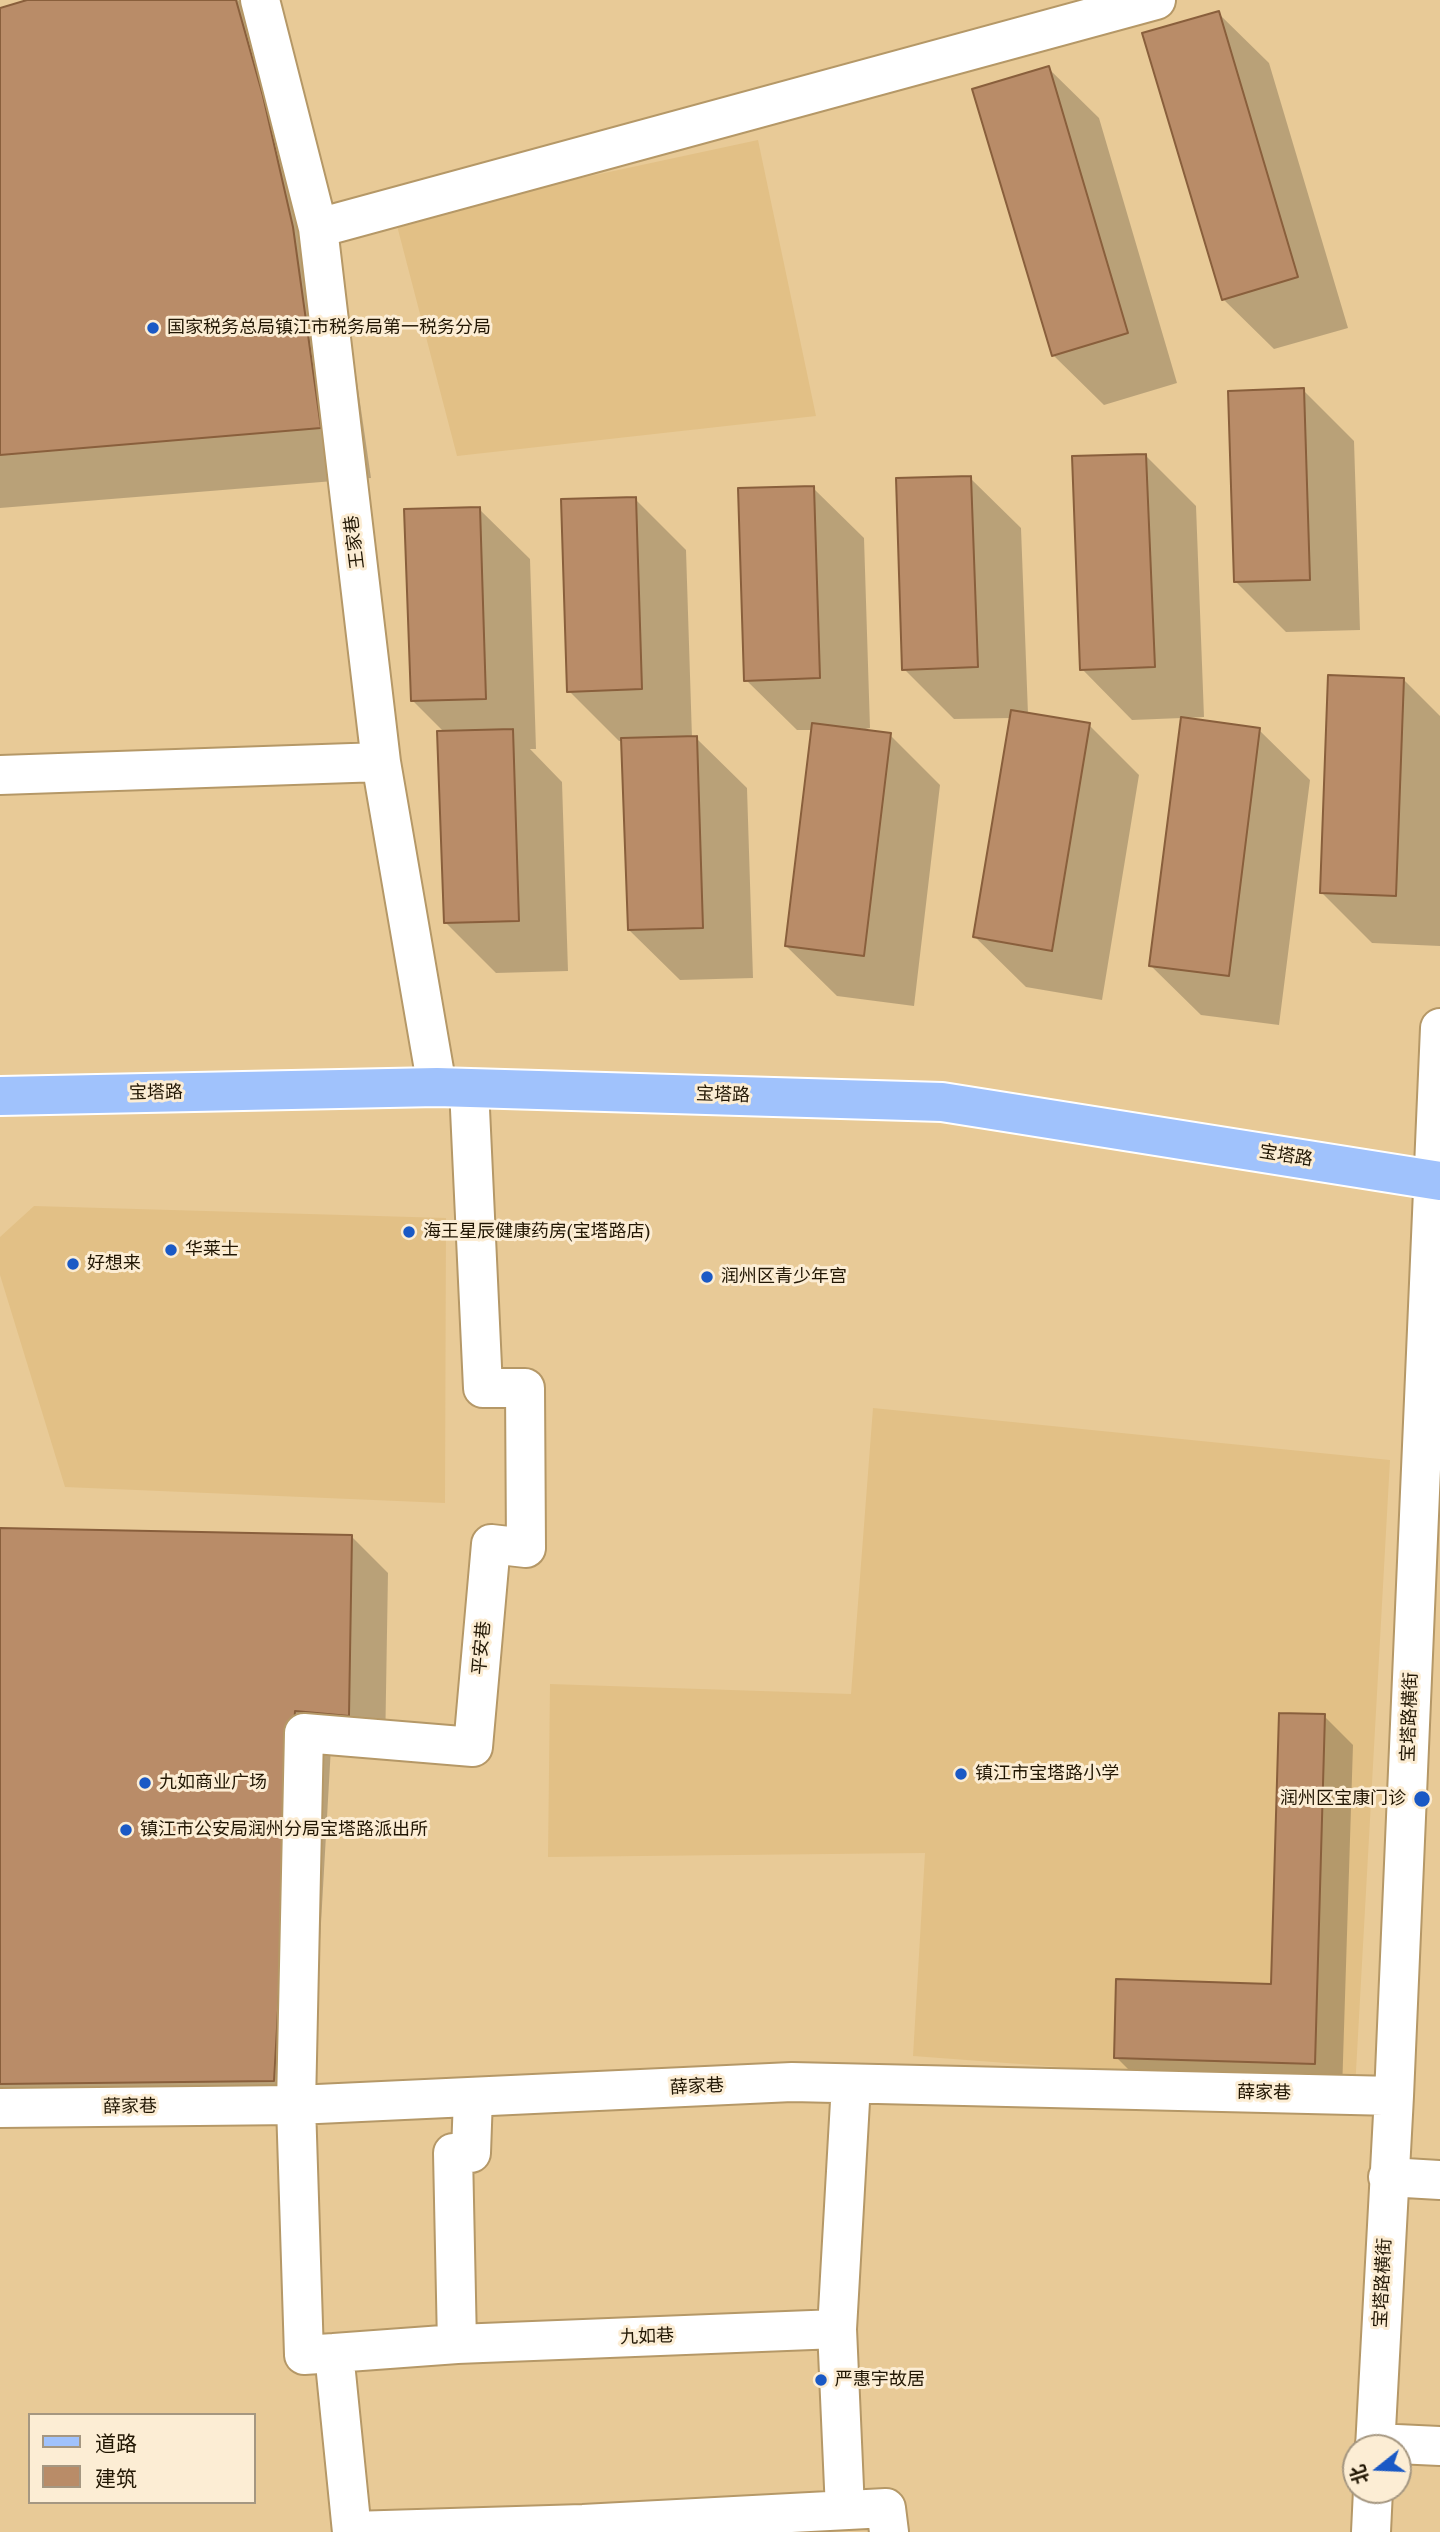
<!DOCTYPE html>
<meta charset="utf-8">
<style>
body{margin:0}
#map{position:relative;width:1440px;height:2532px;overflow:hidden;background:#e8ca97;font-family:Lora,"Noto Sans SC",serif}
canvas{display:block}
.legend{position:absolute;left:28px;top:2413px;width:228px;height:91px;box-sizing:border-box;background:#fcedd4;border:2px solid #a59781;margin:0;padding:9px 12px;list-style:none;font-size:21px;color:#221704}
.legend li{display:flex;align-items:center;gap:14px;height:35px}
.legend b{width:35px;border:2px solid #a59781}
.north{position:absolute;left:1342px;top:2434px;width:70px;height:70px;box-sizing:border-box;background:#fcedd4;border:2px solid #a59781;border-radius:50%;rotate:252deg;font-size:19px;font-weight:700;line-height:28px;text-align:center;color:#221704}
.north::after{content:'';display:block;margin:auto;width:24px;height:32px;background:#1a59c5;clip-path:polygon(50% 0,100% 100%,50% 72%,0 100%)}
</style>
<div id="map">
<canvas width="1440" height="2532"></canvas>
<ul class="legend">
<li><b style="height:9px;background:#a0c2fc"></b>道路</li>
<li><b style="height:19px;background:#b98c68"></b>建筑</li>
</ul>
<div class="north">北</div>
</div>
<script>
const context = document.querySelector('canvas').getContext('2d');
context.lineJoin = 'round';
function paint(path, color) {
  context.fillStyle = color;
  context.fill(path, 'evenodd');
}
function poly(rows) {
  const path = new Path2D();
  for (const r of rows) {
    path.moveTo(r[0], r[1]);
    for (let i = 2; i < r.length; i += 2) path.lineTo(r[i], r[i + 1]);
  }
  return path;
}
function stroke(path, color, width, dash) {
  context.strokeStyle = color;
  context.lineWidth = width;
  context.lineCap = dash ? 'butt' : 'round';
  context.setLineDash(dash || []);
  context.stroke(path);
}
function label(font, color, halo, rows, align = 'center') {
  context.font = font + ' Lora,"Noto Sans SC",serif';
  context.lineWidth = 6;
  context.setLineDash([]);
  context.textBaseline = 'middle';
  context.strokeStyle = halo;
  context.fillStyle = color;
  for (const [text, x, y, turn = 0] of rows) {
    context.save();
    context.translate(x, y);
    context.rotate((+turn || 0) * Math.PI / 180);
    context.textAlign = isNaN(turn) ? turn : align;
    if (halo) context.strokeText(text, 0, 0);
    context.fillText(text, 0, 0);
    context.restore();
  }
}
paint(poly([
 [758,140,816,416,457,456,395,218],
 [34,1206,446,1218,445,1503,65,1487,0,1275,0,1237],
 [873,1408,1390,1460,1355,2089,913,2056,925,1853,548,1857,550,1684,851,1694]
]), '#e2c086');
paint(poly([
 [33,0,238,0,285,47,342,279,371,478,0,508,0,10],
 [1218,13,1269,63,1348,328,1274,349,1223,299],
 [1048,68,1099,118,1177,383,1104,405,1053,355],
 [1303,390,1354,441,1360,630,1286,632,1236,582],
 [1146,456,1196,506,1204,717,1186,718,1259,730,1310,780,1279,1025,1201,1015,1150,965,1182,718,1132,720,1082,669],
 [970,478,1021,528,1028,714,1089,725,1139,775,1102,1000,1026,987,975,937,1011,718,954,719,904,669],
 [813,488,864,538,870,728,856,731,890,735,940,785,914,1006,837,996,786,946,813,730,797,730,746,680],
 [635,499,686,550,692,738,696,738,747,788,753,978,680,980,629,930,623,741,619,741,569,691],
 [479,509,530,559,536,749,530,749,562,782,568,971,496,973,445,922,445,733,413,701],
 [1404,680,1440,716,1440,946,1372,943,1321,892],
 [0,1530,351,1536,388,1573,385,1752,331,1747,310,2117,0,2121],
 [1324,1716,1353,1745,1342,2092,1144,2085,1116,2057,1273,1986]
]), '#0003');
const building = poly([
 [27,0,236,0,263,96,293,227,321,428,0,455,0,8,27,0],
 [1219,11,1298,277,1222,300,1142,33,1219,11],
 [1049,66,1128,333,1052,356,972,89,1049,66],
 [1304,388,1310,580,1234,582,1228,391,1304,388],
 [1146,454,1155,667,1080,670,1072,456,1146,454],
 [971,476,978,667,902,670,896,478,971,476],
 [814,486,820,678,744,681,738,488,814,486],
 [636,497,642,689,567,692,561,499,636,497],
 [480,507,486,699,411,701,404,509,480,507],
 [1328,675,1404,678,1396,896,1320,893,1328,675],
 [1011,710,1090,723,1052,951,973,937,1011,710],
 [1181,717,1260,728,1229,976,1149,966,1181,717],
 [812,723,891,733,864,956,785,946,812,723],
 [513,729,519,921,444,923,437,731,513,729],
 [697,736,703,928,628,930,621,738,697,736],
 [0,1528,352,1535,349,1716,295,1711,274,2081,0,2084,0,1528],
 [1279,1713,1325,1714,1315,2064,1114,2058,1116,1979,1271,1984,1279,1713]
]);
paint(building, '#b98c68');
stroke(building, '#895f3c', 2);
const minor = poly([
 [260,0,318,228,381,762,437,1087],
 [318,228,1156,0],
 [0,775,381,762],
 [0,2108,296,2105,792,2082,1394,2096],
 [1388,2177,1440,2180],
 [457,2344,453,2153,471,2153,473,2097],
 [334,2353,457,2344,837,2329],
 [1375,2443,1440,2446],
 [1375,2448,1394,2096,1440,1028],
 [845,2510,837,2329,851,2084],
 [352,2531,583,2524,886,2508,889,2532],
 [352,2532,334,2353,304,2355,296,2105,304,1733,473,1747,491,1544,526,1548,525,1388,483,1388,469,1088],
 [1371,2532,1373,2490]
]);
const major = poly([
 [0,1096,437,1087,942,1102,1440,1181]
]);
stroke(minor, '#b59867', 42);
stroke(major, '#fff', 42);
stroke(minor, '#fff', 38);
stroke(major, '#a0c2fc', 38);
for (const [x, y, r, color] of [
 [153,328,7,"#1a59c5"],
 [409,1232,7,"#1a59c5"],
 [171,1250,7,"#1a59c5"],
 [73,1264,7,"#1a59c5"],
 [707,1277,7,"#1a59c5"],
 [961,1774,7,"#1a59c5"],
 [145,1783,7,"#1a59c5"],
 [1422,1799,9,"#1a59c5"],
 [126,1830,7,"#1a59c5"],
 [821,2380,7,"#1a59c5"]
]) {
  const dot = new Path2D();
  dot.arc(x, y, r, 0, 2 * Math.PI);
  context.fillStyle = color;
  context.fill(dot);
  stroke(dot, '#fcedd4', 2.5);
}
label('18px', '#221704', '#fcedd4', [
 ["国家税务总局镇江市税务局第一税务分局",167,328],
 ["海王星辰健康药房(宝塔路店)",423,1232],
 ["华莱士",185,1250],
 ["好想来",87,1264],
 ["润州区青少年宫",721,1277],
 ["镇江市宝塔路小学",975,1774],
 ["九如商业广场",159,1783],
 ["润州区宝康门诊",1406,1799,"right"],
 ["镇江市公安局润州分局宝塔路派出所",140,1830],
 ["严惠宇故居",835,2380]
], 'left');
label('18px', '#221704', '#fcedd4', [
 ["王家巷",355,542,-97],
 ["宝塔路",156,1093,-1],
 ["宝塔路",723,1095,2],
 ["宝塔路",1286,1156,9],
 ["平安巷",482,1648,-85],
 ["宝塔路横街",1410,1717,-88],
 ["薛家巷",697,2087,-3],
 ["薛家巷",1264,2093,1],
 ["薛家巷",130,2107,-1],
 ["宝塔路横街",1383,2283,-87],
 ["九如巷",647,2337,-2]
]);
</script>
